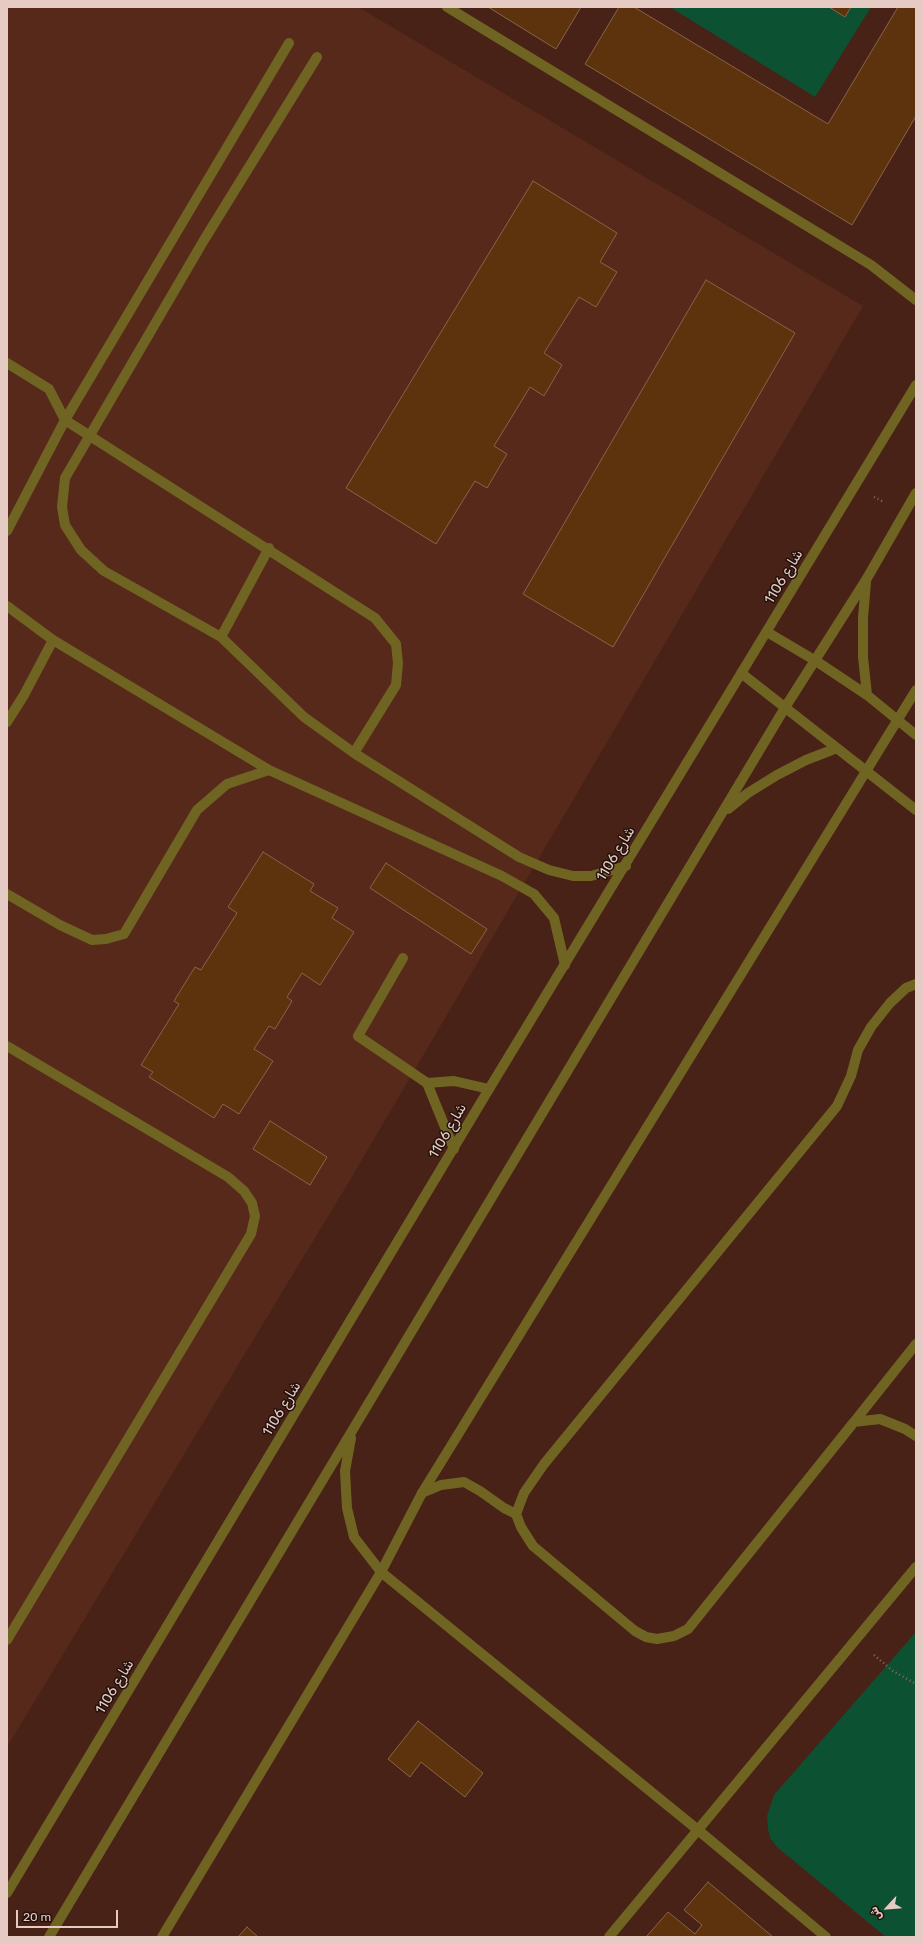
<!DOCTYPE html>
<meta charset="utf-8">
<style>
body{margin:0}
#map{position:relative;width:923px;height:1944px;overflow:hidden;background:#482216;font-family:Rubik,Cairo,sans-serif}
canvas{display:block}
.frame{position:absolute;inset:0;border:8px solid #e5cbc3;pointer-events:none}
.north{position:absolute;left:867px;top:1888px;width:40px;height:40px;-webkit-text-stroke:3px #22110c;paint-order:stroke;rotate:244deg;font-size:11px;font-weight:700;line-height:16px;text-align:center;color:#e5cbc3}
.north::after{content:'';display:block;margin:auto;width:14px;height:18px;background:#e5cbc3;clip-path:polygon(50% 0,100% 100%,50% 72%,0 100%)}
.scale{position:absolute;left:16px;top:1910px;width:102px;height:18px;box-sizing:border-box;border:2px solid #e5cbc3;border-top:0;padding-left:5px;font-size:12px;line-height:14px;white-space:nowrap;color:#e5cbc3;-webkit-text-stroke:3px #22110c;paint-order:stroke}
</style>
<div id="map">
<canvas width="923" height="1944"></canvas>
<div class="frame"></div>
<div class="north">ش</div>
<div class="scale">20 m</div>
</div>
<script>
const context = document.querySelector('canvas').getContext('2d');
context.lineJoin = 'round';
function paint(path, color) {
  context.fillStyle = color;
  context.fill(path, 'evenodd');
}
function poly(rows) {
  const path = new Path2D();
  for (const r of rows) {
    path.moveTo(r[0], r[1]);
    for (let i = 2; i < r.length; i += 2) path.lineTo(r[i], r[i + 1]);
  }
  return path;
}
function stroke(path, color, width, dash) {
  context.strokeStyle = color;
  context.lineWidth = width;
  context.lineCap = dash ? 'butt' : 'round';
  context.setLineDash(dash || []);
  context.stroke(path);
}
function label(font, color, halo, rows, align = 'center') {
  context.font = font + ' Rubik,Cairo,sans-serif';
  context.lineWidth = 3;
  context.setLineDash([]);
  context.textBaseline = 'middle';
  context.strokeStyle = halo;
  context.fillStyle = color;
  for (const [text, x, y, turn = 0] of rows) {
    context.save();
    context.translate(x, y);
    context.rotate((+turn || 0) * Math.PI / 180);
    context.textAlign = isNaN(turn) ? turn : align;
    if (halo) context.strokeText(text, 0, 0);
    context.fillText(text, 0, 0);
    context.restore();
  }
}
paint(poly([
 [7,7,358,7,863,306,350,1180,7,1747]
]), '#57291b');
paint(poly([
 [670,7,871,7,815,97],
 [916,1632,916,1937,886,1937,777,1847,770,1838,768,1829,767,1816,774,1795]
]), '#0d5133');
const building = poly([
 [488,7,581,7,556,49,488,7],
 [619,7,634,7,828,124,898,7,916,7,916,116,852,225,585,64,619,7],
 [829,7,851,7,845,17,829,7],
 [533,181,617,233,600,262,617,272,596,307,579,297,544,353,562,365,544,396,530,387,494,446,507,454,487,488,475,481,436,544,346,488,533,181],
 [706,280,795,333,613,647,523,594,706,280],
 [263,852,314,884,310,891,338,908,332,918,354,932,320,985,302,973,287,997,292,1001,275,1029,269,1026,254,1049,273,1061,239,1114,223,1104,214,1118,149,1077,153,1072,141,1065,179,1004,174,1001,195,967,201,970,237,913,228,907,263,852],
 [386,863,487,929,471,954,370,888,386,863],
 [270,1121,327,1157,310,1185,253,1149,270,1121],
 [418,1721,483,1773,465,1797,421,1762,410,1777,388,1759,418,1721],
 [708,1882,773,1937,646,1937,668,1912,695,1934,702,1925,684,1910,708,1882],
 [247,1927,258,1937,238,1937,247,1927]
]);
paint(building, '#5d330d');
stroke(building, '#886449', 1);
stroke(poly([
 [874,497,884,502],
 [874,1655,893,1671,916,1684]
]), '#8a695f', 2.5, [1, 3]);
stroke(poly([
 [447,7,871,265,916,300],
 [317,57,204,240,65,478,62,507,65,525,81,550,104,571,221,637,304,717,354,753,519,857,549,870,573,876,591,876,626,866],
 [7,363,49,389,65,420,375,618,396,644,398,663,396,685,354,753],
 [7,531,65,420,289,43],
 [7,606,53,640,269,770,502,876,534,894,554,918,565,965],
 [221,637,269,548],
 [7,722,24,695,53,640],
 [7,894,60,925,92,940,106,939,124,934,197,810,227,784,269,770],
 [403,958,358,1036,427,1083,454,1149],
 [916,984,906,988,890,1003,871,1027,858,1050,851,1076,837,1106,544,1464,524,1493,516,1514,521,1527,533,1546,635,1631,646,1637,657,1639,674,1636,688,1629,854,1422,880,1419,905,1429,916,1436],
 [7,1046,228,1177,244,1191,252,1203,255,1216,251,1234,7,1640],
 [427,1083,454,1081,489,1089],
 [854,1422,916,1344],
 [422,1493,441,1485,464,1482,480,1491,504,1508,516,1514]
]), '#706423', 10);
stroke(poly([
 [866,582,863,618,863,657,867,695],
 [767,632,816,661,867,695,916,735],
 [741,673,916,810],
 [728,809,748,793,777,775,806,760,837,748],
 [351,1438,345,1471,347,1508,354,1537,381,1572,698,1830,826,1937],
 [7,1893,489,1089,916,385],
 [49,1937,786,706,866,580,916,493],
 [162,1937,381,1572,422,1493,916,690],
 [609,1937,916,1567]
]), '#706423', 10);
label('14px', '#e5cbc3', '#22110c', [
 ["شارع 1106",784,577,-59],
 ["شارع 1106",616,854,-59],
 ["شارع 1106",448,1131,-60],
 ["شارع 1106",282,1409,-59],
 ["شارع 1106",115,1687,-59]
]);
</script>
